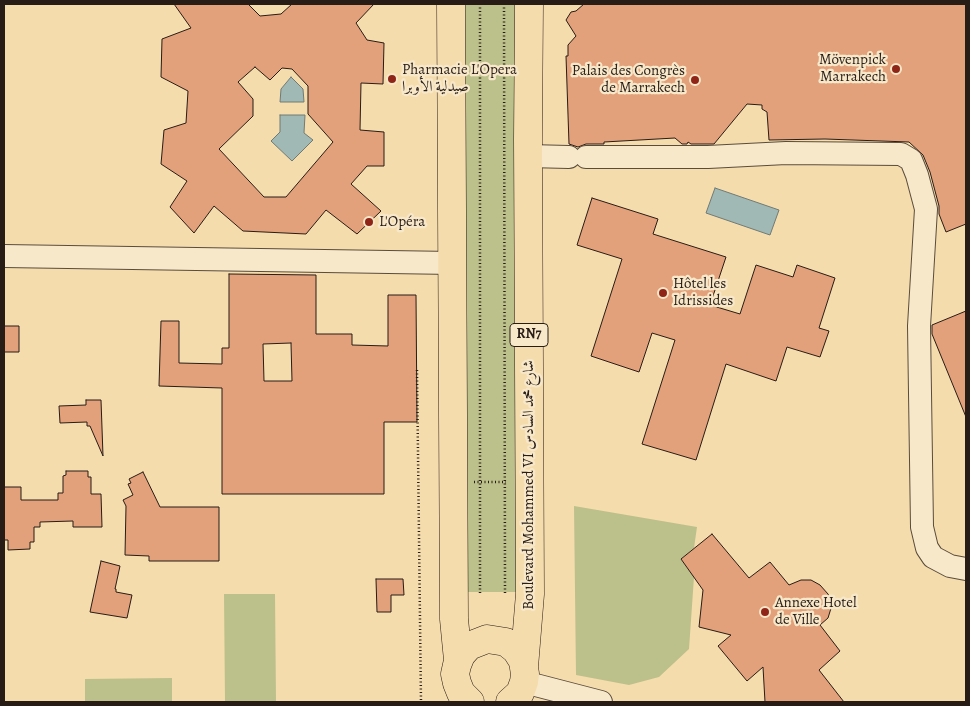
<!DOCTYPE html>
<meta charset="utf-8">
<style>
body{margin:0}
#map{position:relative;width:970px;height:706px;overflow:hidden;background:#f5dcad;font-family:Alegreya,serif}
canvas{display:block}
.frame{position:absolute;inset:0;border:5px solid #271c16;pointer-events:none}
</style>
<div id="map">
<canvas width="970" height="706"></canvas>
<div class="frame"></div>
</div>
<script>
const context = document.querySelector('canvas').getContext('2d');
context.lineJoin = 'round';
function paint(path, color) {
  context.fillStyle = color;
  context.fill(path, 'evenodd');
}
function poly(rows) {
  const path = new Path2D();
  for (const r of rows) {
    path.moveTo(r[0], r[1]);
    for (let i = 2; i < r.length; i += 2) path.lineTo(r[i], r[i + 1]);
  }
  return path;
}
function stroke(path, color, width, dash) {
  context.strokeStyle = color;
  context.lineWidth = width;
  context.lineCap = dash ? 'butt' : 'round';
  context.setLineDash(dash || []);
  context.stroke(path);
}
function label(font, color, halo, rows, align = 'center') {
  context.font = font + ' Alegreya,Amiri,serif';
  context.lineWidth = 4.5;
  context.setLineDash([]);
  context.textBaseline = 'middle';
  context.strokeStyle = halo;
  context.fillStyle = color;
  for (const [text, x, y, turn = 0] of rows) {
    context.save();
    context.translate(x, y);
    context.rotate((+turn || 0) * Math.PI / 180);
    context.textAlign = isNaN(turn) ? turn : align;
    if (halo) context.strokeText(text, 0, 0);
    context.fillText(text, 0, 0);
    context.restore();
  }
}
paint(poly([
 [461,4,524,4,525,592,462,592],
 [574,506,697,527,694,548,681,559,694,577,689,649,659,677,629,685,576,675],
 [224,594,275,594,276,702,225,702],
 [172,678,172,702,85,702,85,679]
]), '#bcc08a');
const water = poly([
 [291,77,303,89,304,102,280,102,281,89,291,77],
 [280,115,305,115,304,133,313,140,292,161,271,141,280,132,280,115],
 [715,188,779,210,770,235,706,213,715,188]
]);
paint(water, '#a0b9b4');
stroke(water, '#707a75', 1);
const building = poly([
 [174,4,248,4,260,16,281,14,292,4,374,4,356,23,367,40,384,43,383,84,361,83,360,130,384,132,384,166,367,166,351,184,381,211,357,234,326,210,306,234,243,231,214,206,194,233,170,207,187,181,161,164,164,130,186,123,188,91,161,77,162,39,191,28,174,4],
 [255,67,270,80,282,68,292,69,308,86,308,114,333,142,286,197,264,197,219,149,253,116,253,99,238,82,255,67],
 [584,4,966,4,966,224,946,232,939,214,939,206,930,172,923,155,909,142,825,139,769,140,767,112,762,109,762,105,747,104,714,144,691,144,688,142,687,144,682,144,675,138,604,142,604,144,586,144,578,147,569,144,566,56,568,56,568,45,576,36,566,20,571,12,576,11,584,4],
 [592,198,658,219,653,234,726,257,710,305,740,314,756,265,793,277,797,265,835,278,819,328,829,331,820,357,787,347,776,381,726,364,696,460,642,444,675,340,652,333,639,372,591,356,622,259,577,245,592,198],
 [229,274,316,275,316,334,352,334,352,345,388,346,388,295,416,295,417,422,384,422,384,494,222,494,222,388,159,386,161,321,179,321,179,363,222,364,222,348,229,348,229,274],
 [291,343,292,381,264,381,263,344,291,343],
 [966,311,966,417,932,334,932,325,966,311],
 [4,326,19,326,19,352,4,352,4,326],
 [86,400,101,400,103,456,90,426,87,426,87,422,60,423,59,406,86,405,86,400],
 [66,471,88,471,88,477,91,477,91,494,101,494,102,527,73,527,73,521,40,522,40,527,34,527,34,542,30,542,30,549,8,550,8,540,4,540,4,487,21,487,21,500,58,500,58,493,63,493,63,476,66,475,66,471],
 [143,472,160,507,219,507,219,561,149,561,149,556,125,555,126,506,123,500,133,495,128,484,131,483,129,479,143,472],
 [712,534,749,578,770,562,789,585,801,580,811,580,820,585,828,594,832,605,828,618,820,625,840,651,819,670,844,702,765,702,763,667,747,681,718,646,731,635,699,627,703,590,681,559,712,534],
 [101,561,120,566,115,589,116,589,116,592,132,595,127,618,90,612,101,561],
 [376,579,403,579,404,595,391,595,391,612,377,612,376,579]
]);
paint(building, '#e2a17a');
stroke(building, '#271c16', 1);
const minor = poly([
 [528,156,569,157],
 [586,157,708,157,786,153,901,154,911,160,917,175,926,209,919,326,922,527,927,548,933,557,950,566,966,569],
 [4,256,453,263],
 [524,682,601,702]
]);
const major = poly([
 [451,4,454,619,458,660],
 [524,667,530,594,528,139,529,4],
 [470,702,461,693,457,683,455,674,457,665,461,655,469,646,487,639,506,642,516,650,523,661,525,674,524,682,520,693,510,702]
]);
stroke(minor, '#5a4c3c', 24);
stroke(major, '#271c16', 29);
stroke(poly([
 [480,4,480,593],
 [504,4,505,594],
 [417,370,421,702],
 [474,482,506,482]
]), '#271c16', 2.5, [1, 2.5]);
stroke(minor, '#f8e8ca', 22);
stroke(major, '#f5dcad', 28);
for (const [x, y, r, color] of [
 [896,69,5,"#8f2418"],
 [392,79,5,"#8f2418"],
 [695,80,5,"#8f2418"],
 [369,222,5,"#8f2418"],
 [663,293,5,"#8f2418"],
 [765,612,5,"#8f2418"]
]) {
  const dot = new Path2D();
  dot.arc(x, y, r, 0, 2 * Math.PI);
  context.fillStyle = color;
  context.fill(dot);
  stroke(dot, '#f8e8ca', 2);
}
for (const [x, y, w] of [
 [529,335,38]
]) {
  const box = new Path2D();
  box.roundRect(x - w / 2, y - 11.5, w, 23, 4);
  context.fillStyle = '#f8e8ca';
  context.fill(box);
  stroke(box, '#271c16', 1);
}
label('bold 14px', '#271c16', null, [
 ["RN7",529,335]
]);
label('15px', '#271c16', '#f8e8ca', [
 ["Mövenpick",886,60,"right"],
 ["Marrakech",886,77,"right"],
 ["Pharmacie L'Opera",402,70],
 ["صيدلية الأوبرا",402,87],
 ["Palais des Congrès",685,71,"right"],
 ["de Marrakech",685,88,"right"],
 ["L'Opéra",379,222],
 ["Hôtel les",673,284],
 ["Idrissides",673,301],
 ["Annexe Hotel",775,603],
 ["de Ville",775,620]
], 'left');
label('15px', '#271c16', '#f8e8ca', [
 ["Boulevard Mohammed VI شارع محمد السادس",529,485,-90]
]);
</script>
